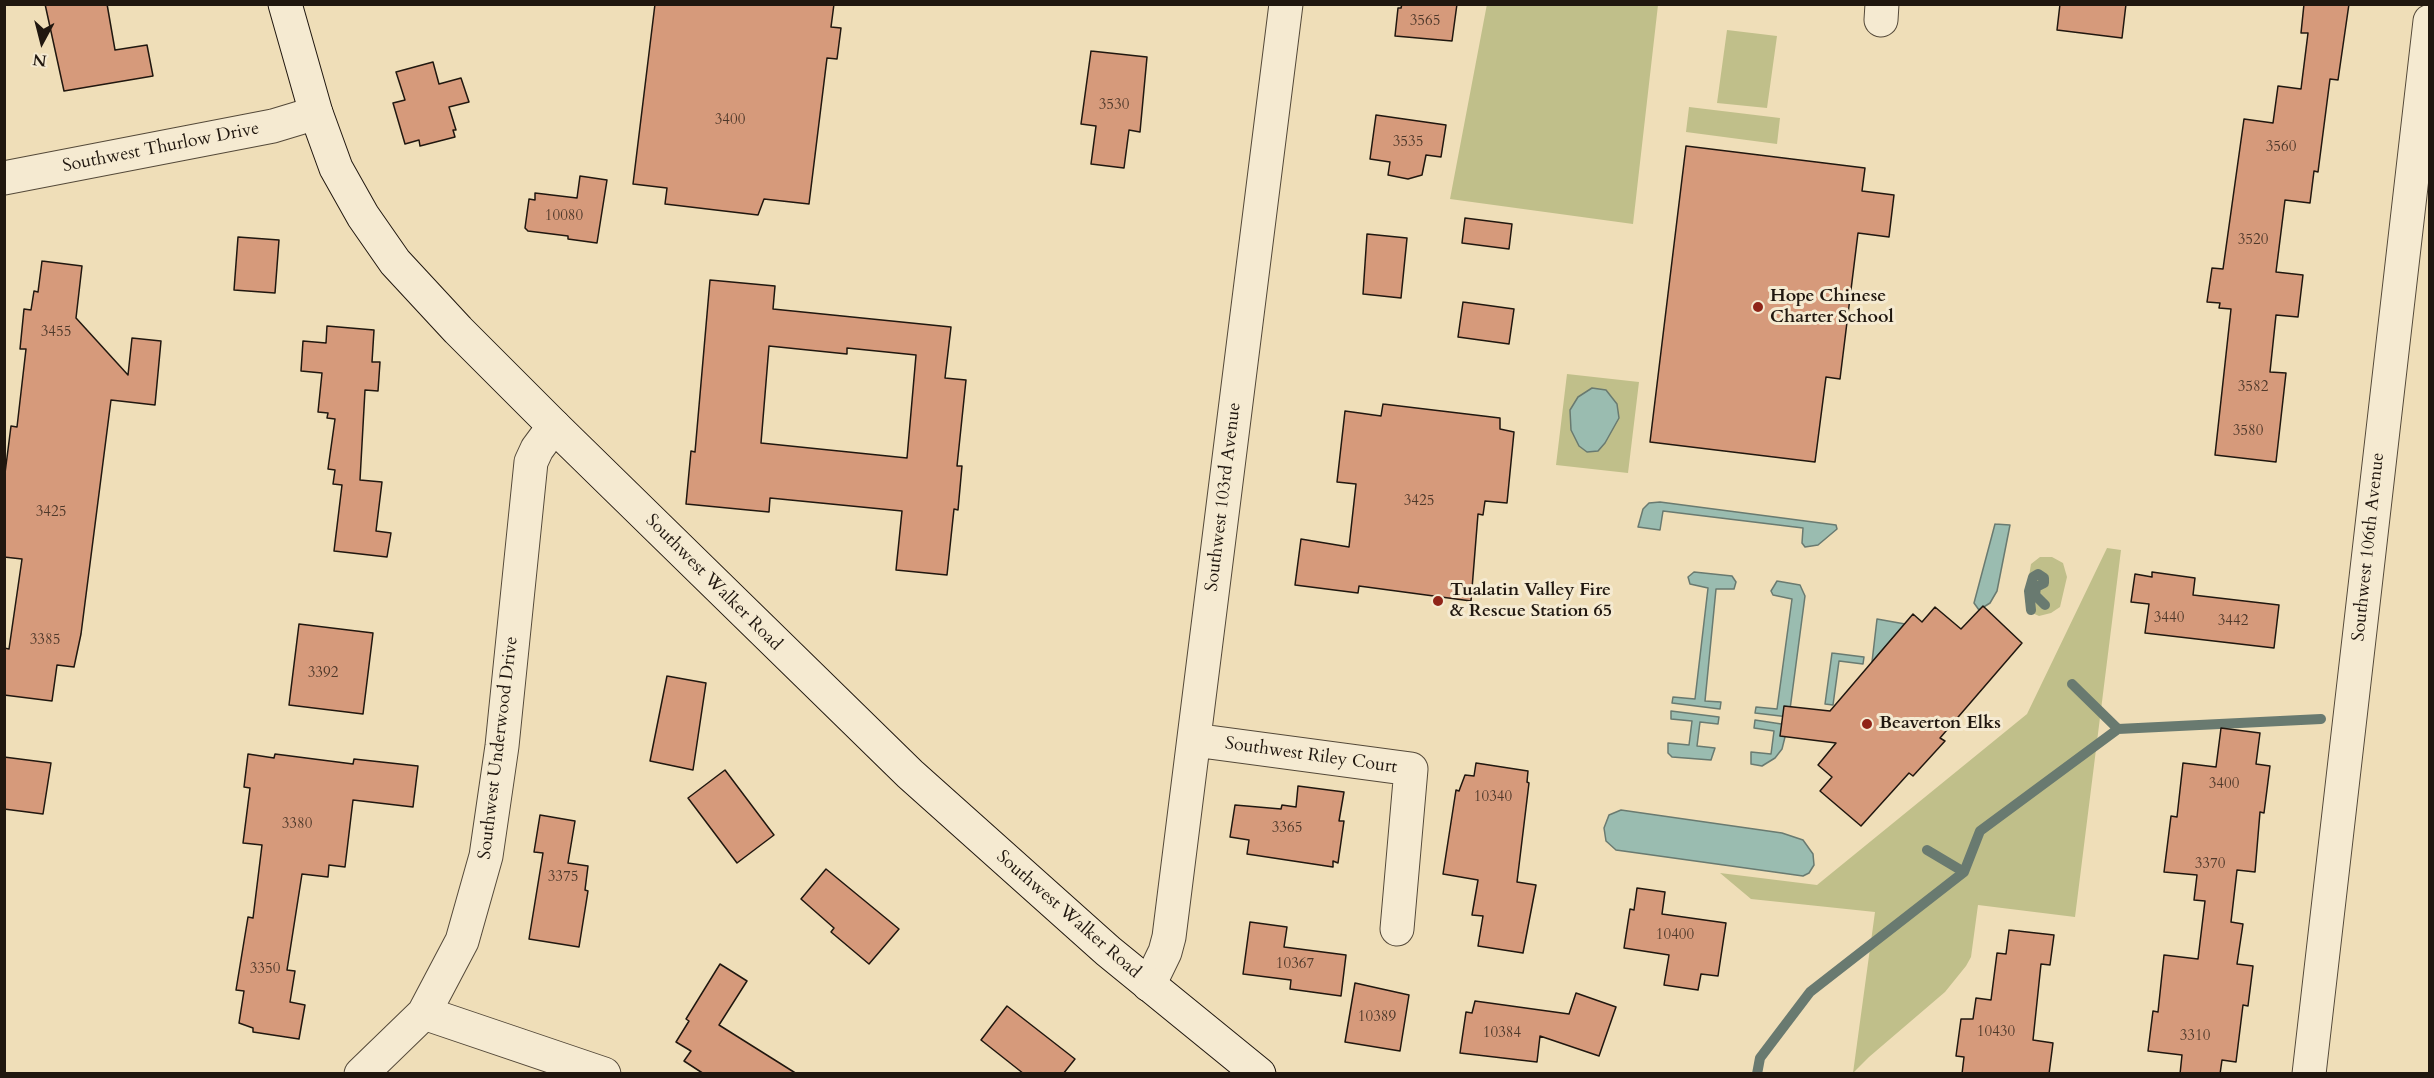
<!DOCTYPE html>
<style>
body{margin:0}
#map{position:relative;width:2434px;height:1078px;overflow:hidden;background:#efdeb8;font-family:Cardo,serif}
canvas{display:block}
.frame{position:absolute;inset:0;border:6px solid #20170f;pointer-events:none}
.north{position:absolute;left:12px;top:12px;width:60px;height:60px;-webkit-text-stroke:4px #f5ead1;paint-order:stroke;rotate:187deg;font-size:16px;font-weight:700;line-height:24px;text-align:center;color:#20170f}
.north::after{content:'';display:block;margin:auto;width:21px;height:27px;background:#20170f;clip-path:polygon(50% 0,100% 100%,50% 72%,0 100%)}
</style>
<div id="map">
<canvas width="2434" height="1078"></canvas>
<div class="frame"></div>
<div class="north">N</div>
</div>
<script>
const context = document.querySelector('canvas').getContext('2d');
context.lineJoin = 'round';
function paint(path, color) {
  context.fillStyle = color;
  context.fill(path, 'evenodd');
}
function poly(rows) {
  const path = new Path2D();
  for (const r of rows) {
    path.moveTo(r[0], r[1]);
    for (let i = 2; i < r.length; i += 2) path.lineTo(r[i], r[i + 1]);
  }
  return path;
}
function stroke(path, color, width, dash) {
  context.strokeStyle = color;
  context.lineWidth = width;
  context.lineCap = dash ? 'butt' : 'round';
  context.setLineDash(dash || []);
  context.stroke(path);
}
function label(font, color, halo, rows, align = 'center') {
  context.font = font + ' Cardo,serif';
  context.lineWidth = 6;
  context.setLineDash([]);
  context.textBaseline = 'middle';
  context.strokeStyle = halo;
  context.fillStyle = color;
  for (const [text, x, y, turn = 0] of rows) {
    context.save();
    context.translate(x, y);
    context.rotate((+turn || 0) * Math.PI / 180);
    context.textAlign = isNaN(turn) ? turn : align;
    if (halo) context.strokeText(text, 0, 0);
    context.fillText(text, 0, 0);
    context.restore();
  }
}
paint(poly([
 [1487,4,1658,5,1633,224,1450,199],
 [1727,30,1777,36,1767,108,1717,103],
 [1689,107,1780,118,1777,144,1686,132],
 [1567,374,1639,382,1628,473,1556,465],
 [2107,548,2121,550,2075,917,1978,905,1971,957,1966,966,1945,992,1869,1057,1853,1073,1875,912,1751,899,1720,873,1817,885,2027,714],
 [2040,557,2052,557,2063,563,2067,577,2060,607,2051,613,2039,616,2028,611,2025,600,2031,564]
]), '#c0bf8a');
const water = poly([
 [1592,388,1606,390,1617,404,1619,418,1605,443,1598,451,1587,452,1579,446,1571,430,1570,410,1578,397,1592,388],
 [1660,502,1836,525,1837,529,1818,545,1805,547,1802,543,1803,528,1663,511,1660,530,1638,527,1643,509,1649,503,1660,502],
 [1995,524,2010,525,1997,591,1990,603,1979,610,1974,603,1995,524],
 [1694,572,1732,576,1736,582,1734,589,1716,589,1705,701,1721,702,1720,709,1672,703,1673,697,1695,699,1708,588,1690,584,1688,577,1694,572],
 [1777,581,1800,585,1805,596,1789,717,1755,713,1756,707,1777,709,1792,599,1773,595,1771,591,1777,581],
 [1877,619,1905,624,1872,662,1877,619],
 [1832,653,1864,657,1863,664,1839,661,1833,705,1825,704,1832,653],
 [1671,711,1719,717,1718,724,1700,722,1697,746,1715,748,1711,760,1672,757,1668,753,1668,743,1689,745,1692,721,1671,719,1671,711],
 [1755,720,1788,725,1782,749,1775,758,1762,766,1751,764,1751,752,1771,754,1774,731,1754,728,1755,720],
 [1621,810,1782,833,1803,840,1813,854,1814,865,1809,873,1803,876,1616,850,1606,841,1604,828,1609,815,1621,810]
]);
paint(water, '#9abcb0');
stroke(water, '#697a70', 1.5);
stroke(poly([
 [2031,610,2029,591,2033,577,2038,574,2044,578,2044,583,2036,587,2035,595,2045,605],
 [2072,684,2118,729],
 [1927,850,1964,872],
 [1757,1074,1760,1058,1810,992,1964,872,1980,831,2118,729,2321,719]
]), '#697a70', 10);
const building = poly([
 [45,4,107,4,115,50,147,45,153,76,64,91,45,4],
 [655,4,834,4,831,27,841,28,837,59,827,58,809,204,764,199,758,215,665,204,667,188,633,184,655,4],
 [1402,4,1457,4,1452,41,1395,36,1398,8,1401,8,1402,4],
 [2060,4,2126,4,2122,38,2057,30,2060,4],
 [2304,4,2349,4,2338,80,2330,79,2318,172,2314,171,2310,203,2285,200,2276,272,2303,275,2298,317,2276,315,2270,372,2286,373,2276,462,2215,455,2231,309,2219,308,2220,303,2207,302,2212,268,2223,269,2244,119,2273,123,2278,86,2301,89,2308,33,2301,33,2304,4],
 [1091,51,1147,57,1140,132,1129,130,1124,168,1091,164,1096,126,1081,124,1091,51],
 [433,62,439,84,461,78,469,102,449,107,456,130,453,130,455,137,420,146,419,140,405,144,393,103,405,100,396,72,433,62],
 [1376,115,1446,125,1441,157,1426,155,1422,175,1408,179,1388,175,1390,162,1370,159,1376,115],
 [1686,146,1865,168,1862,191,1894,195,1889,237,1858,233,1840,379,1826,377,1815,462,1650,442,1686,146],
 [580,176,607,180,597,243,568,239,568,236,528,231,525,228,529,199,535,200,535,193,577,198,580,176],
 [1465,218,1512,224,1509,249,1462,243,1465,218],
 [1367,234,1407,238,1401,298,1363,294,1367,234],
 [238,237,279,240,275,293,234,290,238,237],
 [42,261,82,266,76,318,128,375,132,338,161,341,155,405,111,400,81,634,74,667,57,665,52,701,4,695,4,648,9,649,22,559,4,557,4,481,11,426,17,427,26,349,20,349,24,309,31,310,34,291,38,292,42,261],
 [710,280,775,286,773,309,951,327,945,378,966,380,957,466,962,466,958,510,954,509,947,575,896,570,902,511,770,498,769,512,686,504,691,451,695,452,710,280],
 [769,346,847,354,847,348,916,355,907,458,761,443,769,346],
 [1463,302,1514,309,1509,344,1458,337,1463,302],
 [327,326,374,330,372,362,380,362,378,391,365,390,360,480,382,482,376,531,391,533,387,557,334,551,342,485,333,484,335,470,328,469,335,419,327,418,328,413,318,412,322,373,301,371,303,341,326,343,327,326],
 [1383,404,1500,418,1500,429,1514,432,1507,503,1485,501,1483,515,1478,514,1471,601,1359,586,1358,593,1295,585,1301,539,1349,547,1356,484,1337,482,1345,411,1381,416,1383,404],
 [2152,572,2195,578,2193,595,2279,605,2274,648,2145,633,2149,604,2131,602,2135,574,2152,577,2152,572],
 [1983,606,2022,643,1940,738,1945,741,1913,776,1909,773,1861,826,1820,791,1832,777,1818,765,1836,743,1780,736,1784,706,1830,711,1913,614,1922,622,1935,607,1961,629,1983,606],
 [299,624,373,633,363,714,289,705,299,624],
 [667,676,706,683,693,770,650,761,667,676],
 [2221,728,2260,733,2256,764,2270,766,2264,813,2260,812,2255,872,2237,870,2231,922,2243,924,2237,964,2253,966,2248,1006,2243,1005,2236,1062,2222,1060,2220,1074,2180,1074,2182,1055,2148,1051,2153,1011,2158,1012,2164,955,2198,959,2205,901,2194,900,2197,875,2164,872,2171,816,2177,817,2183,763,2216,767,2221,728],
 [248,754,274,758,275,754,353,764,354,759,418,766,413,807,353,800,345,867,329,865,328,877,302,874,287,970,295,971,290,1002,305,1005,299,1039,253,1032,253,1028,239,1023,244,991,236,990,248,917,253,918,262,845,243,843,250,788,244,787,248,754],
 [4,757,51,763,43,814,4,809,4,757],
 [1476,763,1528,771,1527,782,1529,783,1517,882,1536,885,1523,953,1478,946,1483,916,1472,915,1478,880,1443,874,1456,790,1459,791,1465,775,1474,776,1476,763],
 [725,770,774,835,737,863,688,798,725,770],
 [1298,786,1344,792,1339,821,1344,821,1338,863,1333,861,1333,867,1247,854,1249,840,1230,837,1235,805,1281,809,1282,805,1296,807,1298,786],
 [540,815,575,821,568,863,588,866,585,890,588,891,579,947,529,939,543,853,534,852,540,815],
 [826,869,899,929,869,964,831,932,834,928,801,899,826,869],
 [1637,888,1665,892,1662,914,1726,923,1718,976,1701,974,1698,990,1664,985,1669,955,1624,948,1630,909,1634,910,1637,888],
 [1250,922,1287,927,1284,947,1346,955,1341,996,1290,989,1291,980,1243,974,1250,922],
 [2009,930,2054,935,2050,965,2041,964,2033,1040,2053,1043,2049,1074,1962,1074,1964,1057,1956,1056,1961,1019,1973,1019,1976,998,1991,1000,1997,953,2006,954,2009,930],
 [720,964,747,981,719,1025,797,1074,704,1074,684,1061,691,1051,676,1042,689,1021,686,1019,720,964],
 [1355,983,1409,995,1400,1051,1345,1042,1355,983],
 [1576,993,1616,1007,1599,1056,1540,1036,1537,1062,1460,1053,1466,1012,1472,1013,1475,1001,1569,1014,1576,993],
 [1007,1006,1075,1059,1063,1074,1024,1074,981,1040,1007,1006]
]);
paint(building, '#d69a7b');
stroke(building, '#20170f', 1.5);
const street = poly([
 [1881,20,1882,4],
 [4,178,273,126,316,113],
 [1194,740,1411,769,1397,929],
 [1149,985,1165,952,1169,937,1286,4],
 [424,1013,604,1074],
 [361,1074,424,1013,462,941,486,856,502,746,531,462,537,449,554,426],
 [2309,1074,2430,21]
]);
const secondary = poly([
 [285,4,316,113,336,168,363,216,395,262,458,330,554,426,910,774,1108,951,1259,1074]
]);
stroke(street, '#544939', 35);
stroke(secondary, '#20170f', 35);
stroke(street, '#f5ead1', 33);
stroke(secondary, '#f5ead1', 33);
for (const [x, y, r, color] of [
 [1758,307,6,"#8f2418"],
 [1438,601,6,"#8f2418"],
 [1867,724,6,"#8f2418"]
]) {
  const dot = new Path2D();
  dot.arc(x, y, r, 0, 2 * Math.PI);
  context.fillStyle = color;
  context.fill(dot);
  stroke(dot, '#f5ead1', 2);
}
label('15px', '#4e382a', null, [
 ["3565",1425,22],
 ["3530",1114,106],
 ["3400",730,121],
 ["3535",1408,143],
 ["3560",2281,148],
 ["10080",564,217],
 ["3520",2253,241],
 ["3455",56,333],
 ["3582",2253,388],
 ["3580",2248,432],
 ["3425",1419,502],
 ["3425",51,513],
 ["3440",2169,619],
 ["3442",2233,622],
 ["3385",45,641],
 ["3392",323,674],
 ["3400",2224,785],
 ["10340",1493,798],
 ["3380",297,825],
 ["3365",1287,829],
 ["3370",2210,865],
 ["3375",563,878],
 ["10400",1675,936],
 ["10367",1295,965],
 ["3350",265,970],
 ["10389",1377,1018],
 ["10430",1996,1033],
 ["10384",1502,1034],
 ["3310",2195,1037]
]);
label('18px', '#20170f', '#f5ead1', [
 ["Southwest Thurlow Drive",161,148,-11],
 ["Southwest 103rd Avenue",1224,497,-83],
 ["Southwest 106th Avenue",2369,547,-84],
 ["Southwest Walker Road",713,583,45],
 ["Southwest Underwood Drive",499,748,-83],
 ["Southwest Riley Court",1311,756,8],
 ["Southwest Walker Road",1068,915,41]
]);
label('bold 18px', '#20170f', '#f5ead1', [
 ["Hope Chinese",1770,297],
 ["Charter School",1770,318],
 ["Tualatin Valley Fire",1450,591],
 ["& Rescue Station 65",1450,612],
 ["Beaverton Elks",1879,724]
], 'left');
</script>
